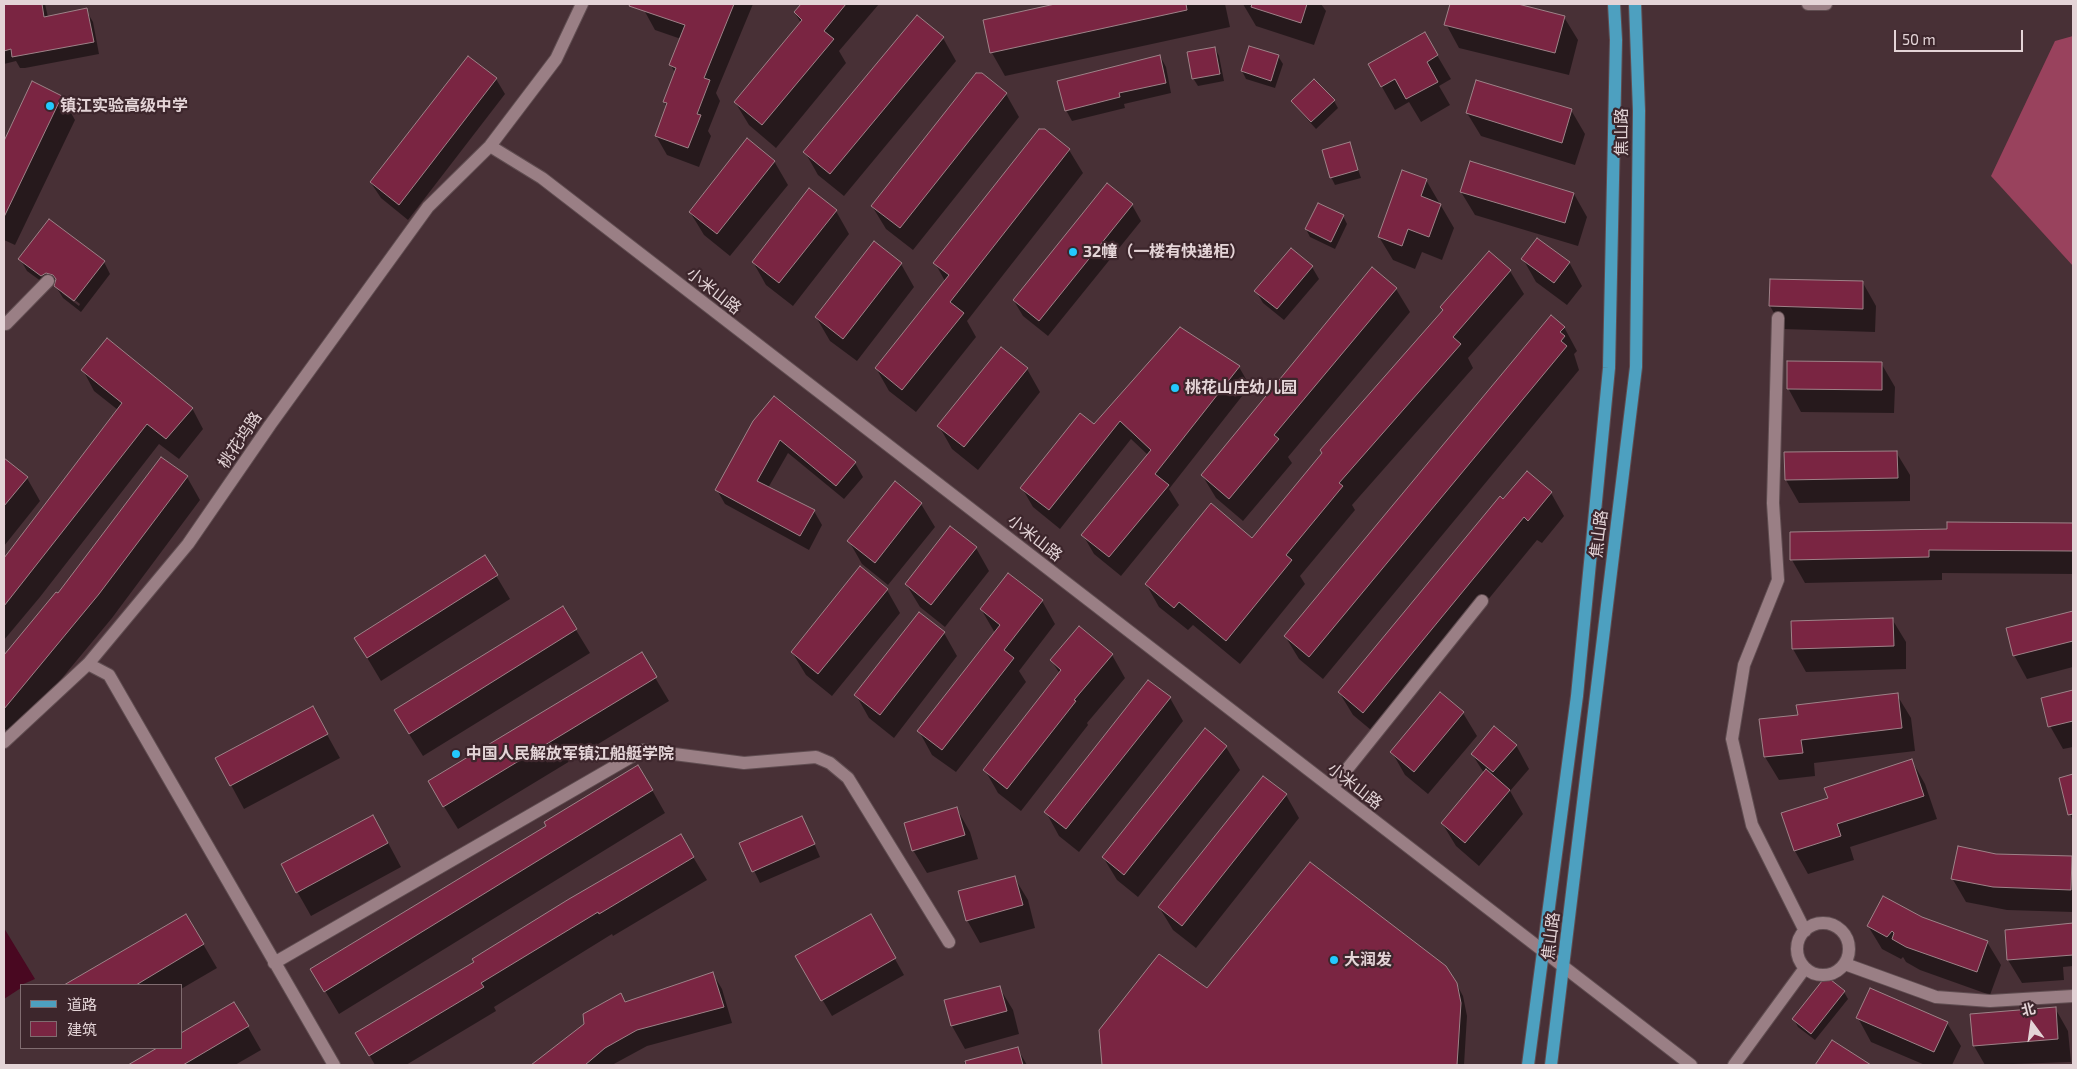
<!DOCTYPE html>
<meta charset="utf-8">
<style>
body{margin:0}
#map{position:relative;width:2077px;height:1069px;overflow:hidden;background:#483036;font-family:"Exo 2","Noto Sans SC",sans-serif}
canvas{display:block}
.frame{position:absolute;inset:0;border:5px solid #e4d4d7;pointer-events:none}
.legend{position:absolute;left:20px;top:984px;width:162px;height:65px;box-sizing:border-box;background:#3d262c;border:1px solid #806c70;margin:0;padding:6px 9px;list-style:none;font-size:15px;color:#e4d4d7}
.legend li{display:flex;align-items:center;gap:10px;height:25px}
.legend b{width:25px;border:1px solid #806c70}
.north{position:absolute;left:2007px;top:999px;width:50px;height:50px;-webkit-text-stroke:4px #3d262c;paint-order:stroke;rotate:346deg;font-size:14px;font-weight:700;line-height:20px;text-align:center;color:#e4d4d7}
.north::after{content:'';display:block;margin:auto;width:18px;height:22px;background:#e4d4d7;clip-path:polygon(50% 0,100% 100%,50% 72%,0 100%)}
.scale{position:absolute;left:1894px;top:30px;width:129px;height:22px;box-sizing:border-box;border:2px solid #e4d4d7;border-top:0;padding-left:6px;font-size:15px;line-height:18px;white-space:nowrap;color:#e4d4d7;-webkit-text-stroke:4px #3d262c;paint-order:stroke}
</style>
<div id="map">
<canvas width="2077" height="1069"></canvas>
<div class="frame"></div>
<ul class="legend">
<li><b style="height:6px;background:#4da0c0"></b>道路</li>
<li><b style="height:14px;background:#7a2542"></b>建筑</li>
</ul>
<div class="north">北</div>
<div class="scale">50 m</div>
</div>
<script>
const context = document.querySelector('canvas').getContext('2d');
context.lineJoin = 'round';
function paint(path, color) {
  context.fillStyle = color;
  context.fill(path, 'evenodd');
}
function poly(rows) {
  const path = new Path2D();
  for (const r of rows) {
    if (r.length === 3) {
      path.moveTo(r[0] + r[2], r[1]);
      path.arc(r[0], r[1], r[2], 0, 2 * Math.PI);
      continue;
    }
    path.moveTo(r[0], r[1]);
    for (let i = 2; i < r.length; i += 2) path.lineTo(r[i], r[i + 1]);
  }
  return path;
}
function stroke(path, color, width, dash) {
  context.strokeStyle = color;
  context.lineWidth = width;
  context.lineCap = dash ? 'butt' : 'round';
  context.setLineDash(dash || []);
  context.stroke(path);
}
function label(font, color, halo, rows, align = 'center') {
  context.font = font + ' "Exo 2","Noto Sans SC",sans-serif';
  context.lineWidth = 4.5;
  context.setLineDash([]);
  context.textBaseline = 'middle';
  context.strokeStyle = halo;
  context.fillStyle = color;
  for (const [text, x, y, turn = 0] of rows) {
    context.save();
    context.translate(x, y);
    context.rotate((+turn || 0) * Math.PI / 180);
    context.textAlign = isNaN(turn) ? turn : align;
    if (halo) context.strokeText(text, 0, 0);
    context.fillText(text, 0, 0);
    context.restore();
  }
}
paint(poly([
 [2073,36,2073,266,1991,176,2055,41]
]), '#99425d');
paint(poly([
 [4,928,35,979,21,985,21,988,4,999]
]), '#490821');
paint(poly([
 [4,4,45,4,48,17,86,10,93,22,99,54,25,68,20,68,16,61,4,64],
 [646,4,753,4,716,93,720,101,708,131,711,136,699,167,667,155,656,136,667,107,664,102,675,73,671,65,681,39,655,30,644,10],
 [802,4,879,4,839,51,846,63,776,148,749,125,735,102,801,23,795,13],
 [1061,4,1067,6,1076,4,1225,4,1230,27,1005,76,992,53,985,21],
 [1243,4,1321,4,1326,11,1314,45,1256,26],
 [1451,4,1513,4,1564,17,1578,40,1569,75,1459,48,1446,24],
 [1424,33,1451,79,1439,86,1450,105,1421,122,1409,102,1395,110,1369,64],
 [943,38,956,61,844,196,818,175,805,152],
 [1215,48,1219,56,1224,81,1198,86,1193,78],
 [1160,56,1166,67,1171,93,1124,104,1125,108,1072,121,1066,110],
 [1278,56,1283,64,1275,88,1246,79,1242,71],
 [496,79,505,94,408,220,381,198,371,183],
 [33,83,62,97,75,120,15,245,4,240,4,143],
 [1006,94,1019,117,913,250,886,229,872,206],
 [1334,101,1338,108,1316,129,1292,102],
 [1571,110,1585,134,1575,165,1481,136,1467,113],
 [1044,130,1069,150,1083,173,967,321,976,337,916,412,889,391,876,368,945,281,935,263],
 [1349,144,1361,178,1335,185,1331,177],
 [774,161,788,185,730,256,704,235,690,212],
 [1426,180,1454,228,1442,260,1422,252,1415,269,1393,260,1379,237],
 [1461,192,1574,194,1587,217,1578,246,1475,215],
 [1132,205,1141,221,1048,336,1023,316,1014,301],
 [836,211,849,234,793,306,766,285,753,262],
 [1343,216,1347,224,1335,249,1310,237,1306,229],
 [20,259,104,262,110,274,81,312,63,298,55,285,49,287,27,271],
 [62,290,80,304,79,306,62,293],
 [1523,259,1569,262,1582,286,1567,305,1536,282],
 [901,264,914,287,857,361,830,341,816,317],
 [1312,267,1319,279,1284,320,1263,303,1256,291],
 [1372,268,1396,289,1410,312,1288,457,1292,463,1243,521,1216,498,1202,475],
 [1510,271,1524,294,1468,358,1473,368,1352,505,1355,510,1300,576,1305,584,1240,664,1193,625,1188,630,1159,607,1146,584,1252,539,1443,311,1441,307],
 [1863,283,1876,306,1875,332,1783,329,1770,306],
 [1564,327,1577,351,1574,354,1579,370,1323,679,1299,659,1285,636],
 [1881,363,1895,387,1894,413,1801,412,1788,388],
 [1239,367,1250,386,1169,489,1179,505,1121,576,1094,554,1083,535,1148,455,1131,439,1060,529,1033,507,1022,488,1094,426],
 [1027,369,1040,392,978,470,952,449,939,426],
 [83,370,192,408,203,429,179,459,159,444,40,597,4,640,4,560,118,410,94,391],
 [754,422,855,463,863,477,844,499,788,453,768,488,814,511,822,525,809,550,725,504,717,490],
 [1896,452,1910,475,1910,501,1799,503,1786,480],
 [4,459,27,478,40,501,4,546],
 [1527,473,1551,493,1564,516,1542,543,1537,540,1377,735,1353,715,1339,692],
 [187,477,200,500,112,618,14,736,4,728,4,657,56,594,58,595],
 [921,504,935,527,888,585,862,564,849,541],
 [1948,524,2073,524,2073,574,1942,573,1942,580,1805,583,1792,560,1948,530],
 [976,548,989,571,945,627,920,607,906,584],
 [485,557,510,599,381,681,356,639],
 [887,590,900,613,832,696,806,675,792,652],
 [1042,601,1055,624,1019,671,1026,682,956,772,932,755,919,731,995,633,981,609],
 [562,607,590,653,423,756,409,734],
 [2073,612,2073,667,2027,679,2014,655,2007,629],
 [1892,619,1906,642,1906,669,1806,672,1793,649],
 [944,633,957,656,894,738,869,718,856,695],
 [641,654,669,701,458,829,443,805],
 [1112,655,1125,678,1087,723,1088,725,1021,811,998,793,985,770,1060,674,1051,660],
 [2073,692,2073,747,2063,749,2050,726,2043,699],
 [1897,695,1911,718,1915,751,1814,763,1815,776,1779,780,1765,757,1761,720,1799,716],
 [1170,698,1183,721,1079,852,1059,836,1046,812],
 [1463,713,1477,736,1428,794,1405,775,1392,752],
 [325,731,340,758,244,809,217,759],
 [1516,745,1529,769,1510,791,1523,814,1479,866,1456,846,1442,823,1484,773,1472,754],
 [1226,747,1240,770,1138,897,1117,880,1103,857],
 [1912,761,1925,784,1937,819,1850,847,1854,860,1808,874,1795,851,1783,814,1829,798],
 [2073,776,2073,823,2061,779],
 [652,790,665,813,339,1014,312,969],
 [1286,795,1299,818,1196,948,1173,930,1159,907],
 [957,809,970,832,978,859,927,873,913,850],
 [808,829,820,857,760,883,741,844],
 [386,839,401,867,311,916,282,865],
 [1996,855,2071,857,2073,861,2073,912,2007,910,1966,902,1952,878],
 [693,857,707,880,613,936,612,934,494,1007,496,1011,406,1065,375,1065,357,1034],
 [1014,877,1028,900,1035,928,980,943,967,920],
 [186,915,217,968,181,989,181,985,74,985,72,982],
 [870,915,904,975,832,1016,797,957],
 [2073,925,2073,966,2063,967,2064,980,2022,983,2008,960,2062,927],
 [1868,926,1987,942,2001,965,1990,995,1920,970,1906,962,1903,957,1901,959,1882,949],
 [713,974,722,989,732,1023,647,1046,612,1065,533,1065,586,1024,625,1003],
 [1456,983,1463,996,1467,1016,1464,1065,1104,1065,1101,1031,1207,990],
 [999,987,1013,1010,1019,1034,965,1049,952,1026,945,1001],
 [1844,992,1848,999,1815,1040,1798,1027,1794,1019],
 [234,1003,261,1050,235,1065,130,1065,160,1048,181,1048],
 [2055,1008,2068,1031,2071,1062,1985,1065,1974,1046],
 [1858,1018,1947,1023,1961,1046,1952,1065,1925,1065,1871,1042],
 [1832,1041,1869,1065,1817,1065],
 [1017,1048,1027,1065,965,1065,964,1062]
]), '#0007');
const building = poly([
 [4,4,42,4,44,17,87,8,94,42,12,57,11,49,4,51,4,4],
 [630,4,734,4,704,78,710,80,697,114,701,115,688,148,655,136,667,103,663,102,676,68,669,65,685,25,629,6,630,4],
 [801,4,846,4,824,31,834,39,762,125,734,102,802,20,794,12,801,4],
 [1055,4,1186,4,1187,10,990,53,983,20,1055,4],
 [1252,4,1307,4,1301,23,1251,7,1252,4],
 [1450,4,1518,4,1565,16,1555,53,1444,25,1450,4],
 [917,15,944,37,830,174,803,152,917,15],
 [1425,32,1438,55,1427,62,1438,82,1406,99,1395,79,1381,87,1368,64,1425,32],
 [1249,46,1279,55,1271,81,1241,71,1249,46],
 [1215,47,1220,74,1192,79,1187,52,1215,47],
 [1160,55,1166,83,1119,93,1120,97,1065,111,1057,81,1160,55],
 [468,56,497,78,399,205,370,182,468,56],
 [976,73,982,73,1007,93,900,228,871,206,976,73],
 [1314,79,1335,100,1311,122,1291,101,1314,79],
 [1476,80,1572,109,1562,143,1466,113,1476,80],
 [32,81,62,96,4,217,4,141,32,81],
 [1039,129,1045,129,1070,149,950,302,964,313,902,390,875,368,949,275,933,263,1039,129],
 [747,138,775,161,717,234,689,212,747,138],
 [1350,142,1358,170,1330,178,1322,150,1350,142],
 [1470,161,1574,193,1565,223,1460,192,1470,161],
 [1402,170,1427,179,1421,196,1441,204,1429,237,1408,229,1402,246,1378,237,1402,170],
 [1107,183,1133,204,1039,321,1013,300,1107,183],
 [809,188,837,210,779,283,752,262,809,188],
 [1318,203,1344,215,1331,242,1305,229,1318,203],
 [49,219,105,261,74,301,54,286,56,279,53,275,46,273,41,276,18,259,49,219],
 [1537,238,1570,262,1554,283,1521,259,1537,238],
 [874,241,902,263,843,339,815,317,874,241],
 [1291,248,1313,266,1277,309,1254,291,1291,248],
 [1489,251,1511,270,1453,337,1461,344,1339,483,1343,486,1286,555,1292,560,1226,641,1179,602,1174,608,1145,584,1211,503,1252,538,1322,453,1320,450,1443,310,1440,307,1489,251],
 [1372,267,1397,288,1274,435,1279,439,1229,499,1201,475,1372,267],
 [1770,279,1863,281,1863,309,1769,306,1770,279],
 [1551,315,1565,327,1560,332,1565,336,1561,341,1567,346,1309,657,1284,636,1551,315],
 [1180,327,1240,366,1155,474,1169,485,1109,557,1081,535,1151,450,1120,421,1049,510,1020,488,1080,413,1094,424,1180,327],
 [107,338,193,408,166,439,147,424,4,606,4,558,122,403,81,370,107,338],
 [1001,347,1028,368,964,447,937,426,1001,347],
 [1787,361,1882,362,1882,390,1787,389,1787,361],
 [774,396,856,462,836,486,780,440,757,481,815,510,800,536,715,490,753,421,774,396],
 [1897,451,1898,478,1785,480,1784,452,1897,451],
 [161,457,188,476,99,594,4,709,4,655,56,592,58,593,161,457],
 [4,458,28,477,4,506,4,458],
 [1527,471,1552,492,1528,521,1524,517,1363,713,1338,692,1500,496,1503,499,1527,471],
 [895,481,922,503,875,563,847,541,895,481],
 [1947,522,2073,523,2073,551,1929,550,1929,557,1790,560,1790,532,1947,529,1947,522],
 [950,526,977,547,931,605,905,584,950,526],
 [485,555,498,575,367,658,354,638,485,555],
 [860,566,888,589,818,674,791,652,860,566],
 [1008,573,1043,600,1004,650,1014,658,942,750,917,731,1000,625,980,609,1008,573],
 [563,606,577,629,409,734,394,710,563,606],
 [2073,611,2073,641,2013,656,2006,628,2073,611],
 [919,612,945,632,880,715,854,695,919,612],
 [1893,618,1894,646,1792,649,1791,621,1893,618],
 [1079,626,1113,654,1074,700,1076,701,1007,789,983,770,1061,670,1050,660,1079,626],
 [642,652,657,677,443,807,428,781,642,652],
 [1148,680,1171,697,1066,829,1044,812,1148,680],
 [2073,690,2073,721,2048,727,2041,698,2073,690],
 [1440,692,1464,712,1414,772,1390,752,1440,692],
 [1898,693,1902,728,1801,740,1803,753,1764,757,1759,719,1798,715,1796,705,1898,693],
 [313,706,328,734,230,786,215,758,313,706],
 [1494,726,1517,745,1493,772,1471,754,1494,726],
 [1205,728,1227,746,1124,875,1102,857,1205,728],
 [1912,759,1924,796,1837,824,1841,836,1794,851,1781,813,1828,798,1824,788,1912,759],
 [638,765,653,790,324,992,310,969,546,826,544,822,638,765],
 [1486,769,1510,790,1465,843,1441,823,1486,769],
 [2073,774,2073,814,2068,815,2059,778,2073,774],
 [1263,776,1287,794,1182,926,1158,907,1263,776],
 [957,807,965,835,912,851,904,823,957,807],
 [373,815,388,843,296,893,281,864,373,815],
 [802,816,815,844,752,872,739,843,802,816],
 [681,834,694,857,599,914,598,912,481,983,484,987,369,1056,355,1033,474,962,472,959,569,899,681,834],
 [1958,846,1996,854,2072,856,2071,890,1993,887,1951,879,1958,846],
 [1310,862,1446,966,1457,983,1461,1003,1457,1065,1102,1065,1099,1030,1159,954,1207,988,1310,862],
 [1015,876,1023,905,966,921,958,891,1015,876],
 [1883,896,1922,917,1988,941,1977,972,1906,947,1892,939,1894,933,1892,931,1887,937,1867,926,1883,896],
 [186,914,204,944,136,985,64,985,186,914],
 [871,914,896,958,821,1001,795,956,871,914],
 [2073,923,2073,955,2007,960,2005,930,2073,923],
 [713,972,724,1007,637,1030,605,1048,585,1065,531,1065,584,1024,583,1014,621,993,625,1002,713,972],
 [1826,976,1845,991,1811,1034,1792,1019,1826,976],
 [1000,986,1007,1011,951,1026,944,1000,1000,986],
 [1870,988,1948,1022,1934,1052,1856,1018,1870,988],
 [234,1002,249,1026,183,1065,128,1065,157,1048,181,1048,181,1033,234,1002],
 [2056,1007,2058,1039,1973,1046,1970,1014,2056,1007],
 [1832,1040,1871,1065,1815,1065,1832,1040],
 [1018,1047,1023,1065,966,1065,965,1061,1018,1047]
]);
paint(building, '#7a2542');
stroke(building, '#9e8288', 1);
const minor = poly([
 [1808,4,1826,4],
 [490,146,542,178,1691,1065],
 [1778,318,1773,503,1778,580,1744,665,1732,739,1752,825,1805,931],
 [4,322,6,324,48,281],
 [88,664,109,675,334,1065],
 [4,742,88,664,188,544,270,425,428,207,490,146,556,59,582,4],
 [1332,788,1482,601],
 [1823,949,26],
 [274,963,643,750,744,763,816,757,830,763,848,778,949,942],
 [1845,964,1936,997,1990,1001,2073,996],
 [1734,1065,1805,968]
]);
const major = poly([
 [1528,1065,1577,696,1609,368,1616,40,1614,4],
 [1551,1065,1636,367,1639,111,1635,4]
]);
stroke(minor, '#604d51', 14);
stroke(major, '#604d51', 14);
stroke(minor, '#9a7f85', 12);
stroke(major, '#4da0c0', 12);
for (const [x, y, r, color] of [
 [50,106,5,"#23c9fe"],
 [1073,252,5,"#23c9fe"],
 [1175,388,5,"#23c9fe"],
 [456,754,5,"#23c9fe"],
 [1334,960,5,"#23c9fe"]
]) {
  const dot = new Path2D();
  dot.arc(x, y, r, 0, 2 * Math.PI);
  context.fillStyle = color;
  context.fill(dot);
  stroke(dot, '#3d262c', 2);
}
label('bold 16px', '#e4d4d7', '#3d262c', [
 ["镇江实验高级中学",60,106],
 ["32幢（一楼有快递柜）",1083,252],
 ["桃花山庄幼儿园",1185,388],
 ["中国人民解放军镇江船艇学院",466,754],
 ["大润发",1344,960]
], 'left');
label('16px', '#e4d4d7', '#3d262c', [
 ["焦山路",1622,132,-90],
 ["小米山路",714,291,38],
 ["桃花坞路",240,440,-56],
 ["焦山路",1599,534,-83],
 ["小米山路",1035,538,38],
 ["小米山路",1355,786,38],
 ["焦山路",1551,936,-83]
]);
</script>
